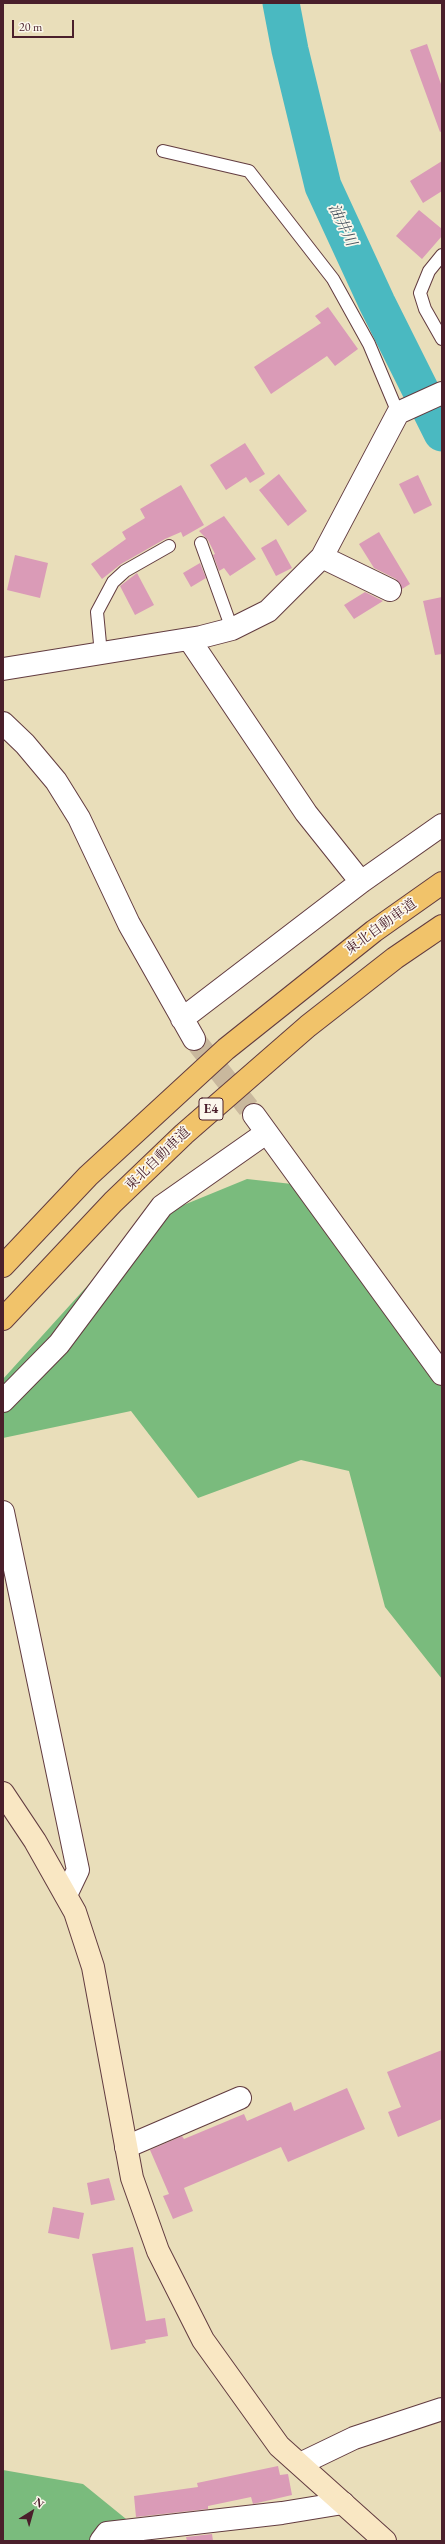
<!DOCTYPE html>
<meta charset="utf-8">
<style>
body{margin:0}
#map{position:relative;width:445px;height:2544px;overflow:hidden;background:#e9deba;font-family:"EB Garamond",serif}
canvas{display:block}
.frame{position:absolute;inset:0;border:4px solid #4a1f2b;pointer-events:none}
.north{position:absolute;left:12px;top:2492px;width:40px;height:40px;-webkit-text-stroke:3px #fbf7ec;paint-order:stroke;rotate:37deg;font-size:11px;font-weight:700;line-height:16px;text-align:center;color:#4a1f2b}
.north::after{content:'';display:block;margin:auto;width:14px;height:18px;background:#4a1f2b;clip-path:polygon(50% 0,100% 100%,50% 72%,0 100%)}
.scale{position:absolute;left:12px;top:20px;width:62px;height:18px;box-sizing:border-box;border:2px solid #4a1f2b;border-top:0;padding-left:5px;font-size:12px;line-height:14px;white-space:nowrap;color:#4a1f2b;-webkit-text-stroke:3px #fbf7ec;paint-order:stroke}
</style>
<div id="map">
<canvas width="445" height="2544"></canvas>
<div class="frame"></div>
<div class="north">N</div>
<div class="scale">20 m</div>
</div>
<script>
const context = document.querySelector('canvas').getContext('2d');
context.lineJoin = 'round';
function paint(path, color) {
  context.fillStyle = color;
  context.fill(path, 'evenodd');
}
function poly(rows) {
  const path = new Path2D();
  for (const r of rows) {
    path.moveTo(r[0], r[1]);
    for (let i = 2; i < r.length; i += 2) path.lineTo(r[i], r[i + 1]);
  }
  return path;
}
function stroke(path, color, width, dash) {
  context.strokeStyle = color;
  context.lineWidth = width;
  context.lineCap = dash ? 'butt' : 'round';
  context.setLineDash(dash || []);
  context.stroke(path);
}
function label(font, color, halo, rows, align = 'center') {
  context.font = font + ' "EB Garamond","Noto Serif JP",serif';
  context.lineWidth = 3.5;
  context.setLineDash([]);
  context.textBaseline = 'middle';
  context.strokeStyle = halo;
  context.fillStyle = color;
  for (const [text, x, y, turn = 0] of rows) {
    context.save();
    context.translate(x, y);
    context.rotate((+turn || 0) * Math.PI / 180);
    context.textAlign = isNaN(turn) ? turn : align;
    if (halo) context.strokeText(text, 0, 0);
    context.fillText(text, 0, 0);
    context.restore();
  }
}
paint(poly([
 [247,1179,310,1186,442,1376,442,1679,385,1607,349,1471,301,1460,198,1498,131,1411,3,1438,3,1379,147,1220],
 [3,2470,83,2484,131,2523,130,2541,3,2541]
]), '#7abb7d');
stroke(poly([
 [281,3,290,50,323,186,377,303,442,433]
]), '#4ab9c1', 37);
paint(poly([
 [427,44,442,87,442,131,440,132,410,50],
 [442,161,442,191,423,203,410,181],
 [419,210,442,229,442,236,422,259,396,236],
 [328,307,358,349,335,366,327,356,271,394,254,367,321,323,315,316],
 [245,443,265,474,250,483,246,477,226,490,210,465],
 [279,474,307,511,288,526,259,490],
 [418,475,432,505,414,514,399,484],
 [181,485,204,525,183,537,181,532,165,539,121,564,102,579,91,564,126,539,122,532,145,518,140,509],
 [224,516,256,559,230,576,224,568,219,571,213,555,215,554,208,540,199,531],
 [379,532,410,584,402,589,396,579,374,568,359,544],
 [276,539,292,568,276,576,261,548],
 [15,555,48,563,40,598,7,590],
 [200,563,206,578,191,587,183,573],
 [137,573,154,605,135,615,120,586],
 [365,592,383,601,354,619,344,605],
 [442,597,442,654,435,655,423,601],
 [442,2050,442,2119,398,2137,388,2112,401,2107,387,2072],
 [347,2088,365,2129,288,2162,281,2147,184,2188,193,2211,173,2219,163,2196,169,2194,150,2150,182,2136,184,2139,244,2114,247,2121,291,2102,294,2111],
 [109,2178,115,2200,91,2205,87,2183],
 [53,2207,84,2213,79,2239,48,2233],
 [133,2247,146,2321,165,2318,168,2336,145,2340,146,2343,111,2350,92,2254],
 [278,2466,280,2475,288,2474,292,2495,253,2504,251,2497,208,2506,208,2509,136,2517,134,2496,198,2487,197,2483],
 [212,2534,213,2541,187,2541,186,2537]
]), '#da9bb7');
stroke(poly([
 [194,1039,254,1115]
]), '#c9b89d', 22, [22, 11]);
const lane = poly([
 [163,151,249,171,333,279,369,344,398,413],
 [442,255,429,271,420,293,425,309,442,339],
 [201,543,232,629],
 [101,654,97,612,113,582,125,571,169,546]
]);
const street = poly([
 [322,557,390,590],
 [189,639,306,813,361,882],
 [3,669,201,637,232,629,268,611,322,557,398,413,442,393],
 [3,723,25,744,56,781,79,818,129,924,194,1039],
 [182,1019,361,882,442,825],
 [254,1115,442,1374],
 [3,1401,59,1344,162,1206,266,1133],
 [3,1512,78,1870,66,1895],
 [126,2147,240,2098],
 [300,2464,354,2438,442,2409],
 [101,2541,107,2533,282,2513,343,2503]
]);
const secondary = poly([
 [3,1793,35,1841,75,1912,93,1967,132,2178,158,2251,203,2340,279,2446,385,2541]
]);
const highway = poly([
 [3,1266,88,1176,226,1049,374,931,442,883],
 [3,1319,113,1202,184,1134,308,1026,395,958,442,926]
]);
stroke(lane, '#623c40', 14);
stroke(street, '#623c40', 24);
stroke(secondary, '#623c40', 24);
stroke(highway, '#623c40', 24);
stroke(lane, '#fff', 12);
stroke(street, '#fff', 22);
stroke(secondary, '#f9e7c3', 22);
stroke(highway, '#f1c36a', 22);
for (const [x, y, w] of [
 [211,1109,24]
]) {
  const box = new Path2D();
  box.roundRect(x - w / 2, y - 11, w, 22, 3);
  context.fillStyle = '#fbf7ec';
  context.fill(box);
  stroke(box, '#4a1f2b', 1);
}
label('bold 13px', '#4a1f2b', null, [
 ["E4",211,1109]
]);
label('14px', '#4a1f2b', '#fbf7ec', [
 ["東北自動車道",381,927,-36],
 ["東北自動車道",158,1159,-44]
]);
label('italic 15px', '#4a5560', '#fbf7ec', [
 ["油井川",342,225,64]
]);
</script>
